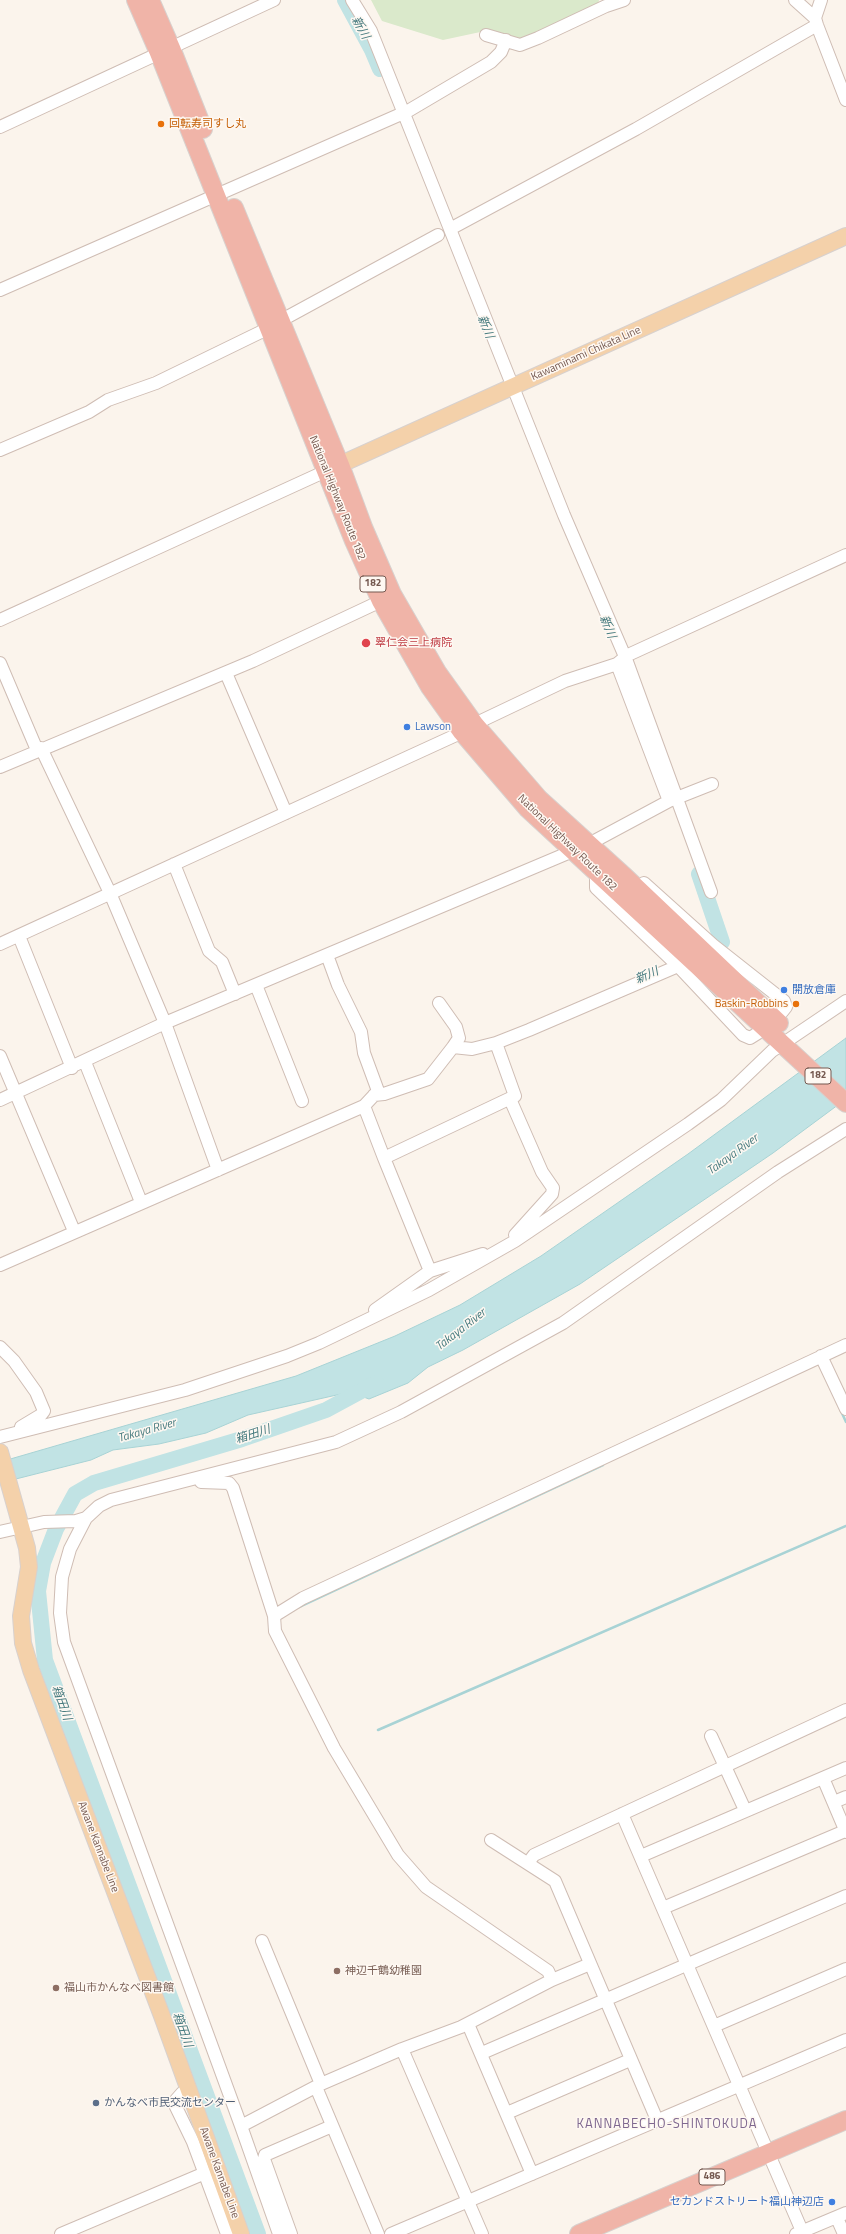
<!DOCTYPE html>
<meta charset="utf-8">
<style>
body{margin:0}
canvas{display:block;background:#fbf4ec}
</style>
<canvas width="846" height="2234"></canvas>
<script>
const context = document.querySelector('canvas').getContext('2d');
context.lineJoin = 'round';
function paint(path, color) {
  context.fillStyle = color;
  context.fill(path, 'evenodd');
}
function poly(rows) {
  const path = new Path2D();
  for (const r of rows) {
    path.moveTo(r[0], r[1]);
    for (let i = 2; i < r.length; i += 2) path.lineTo(r[i], r[i + 1]);
  }
  return path;
}
function stroke(path, color, width, dash) {
  context.strokeStyle = color;
  context.lineWidth = width;
  context.lineCap = dash ? 'butt' : 'round';
  context.setLineDash(dash || []);
  context.stroke(path);
}
function label(font, color, halo, rows, align = 'center') {
  context.font = font + ' "Titillium Web","Noto Sans JP",sans-serif';
  context.lineWidth = 3;
  context.setLineDash([]);
  context.textBaseline = 'middle';
  context.strokeStyle = halo;
  context.fillStyle = color;
  for (const [text, x, y, turn = 0] of rows) {
    context.save();
    context.translate(x, y);
    context.rotate((+turn || 0) * Math.PI / 180);
    context.textAlign = isNaN(turn) ? turn : align;
    if (halo) context.strokeText(text, 0, 0);
    context.fillText(text, 0, 0);
    context.restore();
  }
}
paint(poly([
 [371,0,599,0,597,10,526,42,485,31,443,40,382,21]
]), '#dae9cb');
const water = poly([
 [846,1038,846,1099,773,1153,580,1284,463,1350,428,1367,408,1383,369,1399,350,1392,248,1415,206,1433,159,1444,113,1450,91,1460,0,1483,0,1462,296,1376,395,1336,460,1305,541,1256,688,1154,846,1038]
]);
paint(water, '#c1e3e4');
stroke(water, '#a8d3d5', 1);
stroke(poly([
 [841,1411,846,1422],
 [299,1607,603,1465],
 [378,1730,846,1526]
]), '#a8d3d5', 2.5);
stroke(poly([
 [345,0,372,50,380,69],
 [699,874,722,942,718,944],
 [258,2234,45,1660,38,1591,43,1563,56,1529,75,1494,94,1483,242,1439,326,1410,376,1383]
]), '#c1e3e4', 16);
const minor = poly([
 [352,0,371,31,564,515,626,659,711,892],
 [795,0,815,18],
 [821,0,815,18,817,25,846,100],
 [486,35,520,45,538,38,606,6,624,0],
 [0,127,274,0],
 [450,229,636,129,817,25],
 [0,290,408,111,491,62,501,52,506,40],
 [280,321,438,235],
 [0,450,89,412,108,400,156,383,269,328],
 [0,620,326,471],
 [0,663,37,750],
 [617,664,669,801],
 [226,673,286,813],
 [41,748,110,893,165,1023,218,1170],
 [0,767,253,661,381,601],
 [174,864,209,951,222,962,235,994],
 [596,871,596,888,678,966,743,1035,750,1038,758,1033],
 [644,883,713,945,784,1001,786,1007,782,1012],
 [19,936,72,1068],
 [0,944,454,736,483,720,565,681,617,664,628,655,846,555],
 [327,955,338,985,361,1032,364,1053,378,1091,364,1106],
 [256,985,302,1101],
 [496,1043,529,1030,678,966],
 [0,1056,74,1231],
 [85,1062,141,1202],
 [374,1095,384,1094,428,1079,453,1047,459,1038,456,1027,439,1003],
 [510,1099,542,1172,553,1188,552,1194,515,1235],
 [0,1100,165,1023,587,845,669,801,712,784],
 [384,1158,430,1271],
 [0,1265,364,1106,384,1158,515,1096,496,1043,472,1049,453,1047],
 [375,1310,430,1271,483,1254],
 [0,1347,14,1361,36,1392,44,1411,41,1415,21,1427],
 [821,1356,846,1409],
 [0,1437,185,1390,287,1356,319,1343,429,1290,515,1241,688,1124,721,1100,772,1051,846,1001],
 [201,1482,229,1483,233,1488,274,1616,275,1631,334,1748,398,1855,426,1887,548,1971,552,1980],
 [86,1518,70,1549,62,1577,60,1613,64,1642,241,2126,279,2234],
 [0,1532,44,1522,76,1521,86,1518,99,1506,111,1500,336,1442,401,1412,563,1323,778,1172,846,1129],
 [274,1616,303,1598,846,1345],
 [711,1736,745,1810],
 [823,1778,846,1832],
 [834,1802,846,1797],
 [622,1814,802,2231],
 [491,1840,555,1881,657,2120],
 [641,1856,846,1768],
 [528,1863,534,1855,846,1710],
 [663,1908,845,1831],
 [262,1941,321,2084],
 [468,2024,532,2174],
 [714,2026,846,1969],
 [402,2049,482,2234],
 [482,2053,846,1896],
 [316,2087,378,2234],
 [188,2090,182,2093,175,2101,176,2107,193,2142,227,2234],
 [507,2113,630,2060],
 [241,2126,321,2084,402,2049,461,2027,552,1980,590,1964],
 [837,2218,844,2234],
 [61,2234,205,2173],
 [291,2234,264,2159,265,2155,332,2126],
 [391,2234,846,2040],
 [796,2234,846,2213]
]);
const major = poly([
 [328,470,846,236],
 [0,1452,27,1548,29,1567,21,1616,23,1643,31,1670,162,2016,241,2234]
]);
const highway = poly([
 [136,0,159,53,354,541,381,601,430,687,462,732,528,809,846,1103],
 [150,0,171,48,203,129],
 [234,208,340,465,363,527,392,594,437,672,475,725,539,799,625,877,779,1023],
 [579,2234,846,2120]
]);
stroke(minor, '#cfbdb4', 14);
stroke(major, '#d8d1ce', 18);
stroke(highway, '#d8d1ce', 20);
stroke(minor, '#fff', 12);
stroke(major, '#f4d1aa', 16);
stroke(highway, '#f0b4a8', 18);
for (const [x, y, r, color] of [
 [161,124,4,"#e8710a"],
 [366,643,5,"#e0444e"],
 [407,727,4,"#3f7fe0"],
 [784,990,4,"#3f7fe0"],
 [796,1004,4,"#e8710a"],
 [337,1971,4,"#8d6e63"],
 [56,1988,4,"#8d6e63"],
 [96,2103,4,"#5c6f8a"],
 [832,2202,4,"#3f7fe0"]
]) {
  const dot = new Path2D();
  dot.arc(x, y, r, 0, 2 * Math.PI);
  context.fillStyle = color;
  context.fill(dot);
  stroke(dot, '#fef8f2', 1.5);
}
for (const [x, y, w] of [
 [373,584,26],
 [818,1076,26],
 [712,2177,26]
]) {
  const box = new Path2D();
  box.roundRect(x - w / 2, y - 8, w, 16, 3);
  context.fillStyle = '#fef8f2';
  context.fill(box);
  stroke(box, '#755950', 1);
}
label('bold 10px', '#755950', null, [
 ["182",373,584],
 ["182",818,1076],
 ["486",712,2177]
]);
label('11px', '#c56008', '#fef8f2', [
 ["回転寿司すし丸",169,124],
 ["Baskin-Robbins",788,1004,"right"]
], 'left');
label('11px', '#755950', '#fef8f2', [
 ["Kawaminami Chikata Line",586,354,-24],
 ["National Highway Route 182",337,498,68],
 ["National Highway Route 182",567,843,44],
 ["Awane Kannabe Line",98,1847,69],
 ["Awane Kannabe Line",219,2173,70]
]);
label('11px', '#be3a42', '#fef8f2', [
 ["翠仁会三上病院",375,643]
], 'left');
label('11px', '#366cbe', '#fef8f2', [
 ["Lawson",415,727],
 ["開放倉庫",792,990],
 ["セカンドストリート福山神辺店",824,2202,"right"]
], 'left');
label('11px', '#785e54', '#fef8f2', [
 ["神辺千鶴幼稚園",345,1971],
 ["福山市かんなべ図書館",64,1988]
], 'left');
label('11px', '#4e5e75', '#fef8f2', [
 ["かんなべ市民交流センター",104,2103]
], 'left');
label('italic 12px', '#477b7f', '#fef8f2', [
 ["新川",360,28,61],
 ["新川",485,327,68],
 ["新川",607,627,68],
 ["新川",647,976,-24],
 ["Takaya River",733,1155,-36],
 ["Takaya River",461,1330,-38],
 ["Takaya River",147,1431,-16],
 ["箱田川",253,1435,-18],
 ["箱田川",61,1703,70],
 ["箱田川",182,2030,70]
]);
context.letterSpacing = '1px';
label('13px', '#7f6890', '#fef8f2', [
 ["KANNABECHO-SHINTOKUDA",667,2125]
]);
context.letterSpacing = '0px';
</script>
